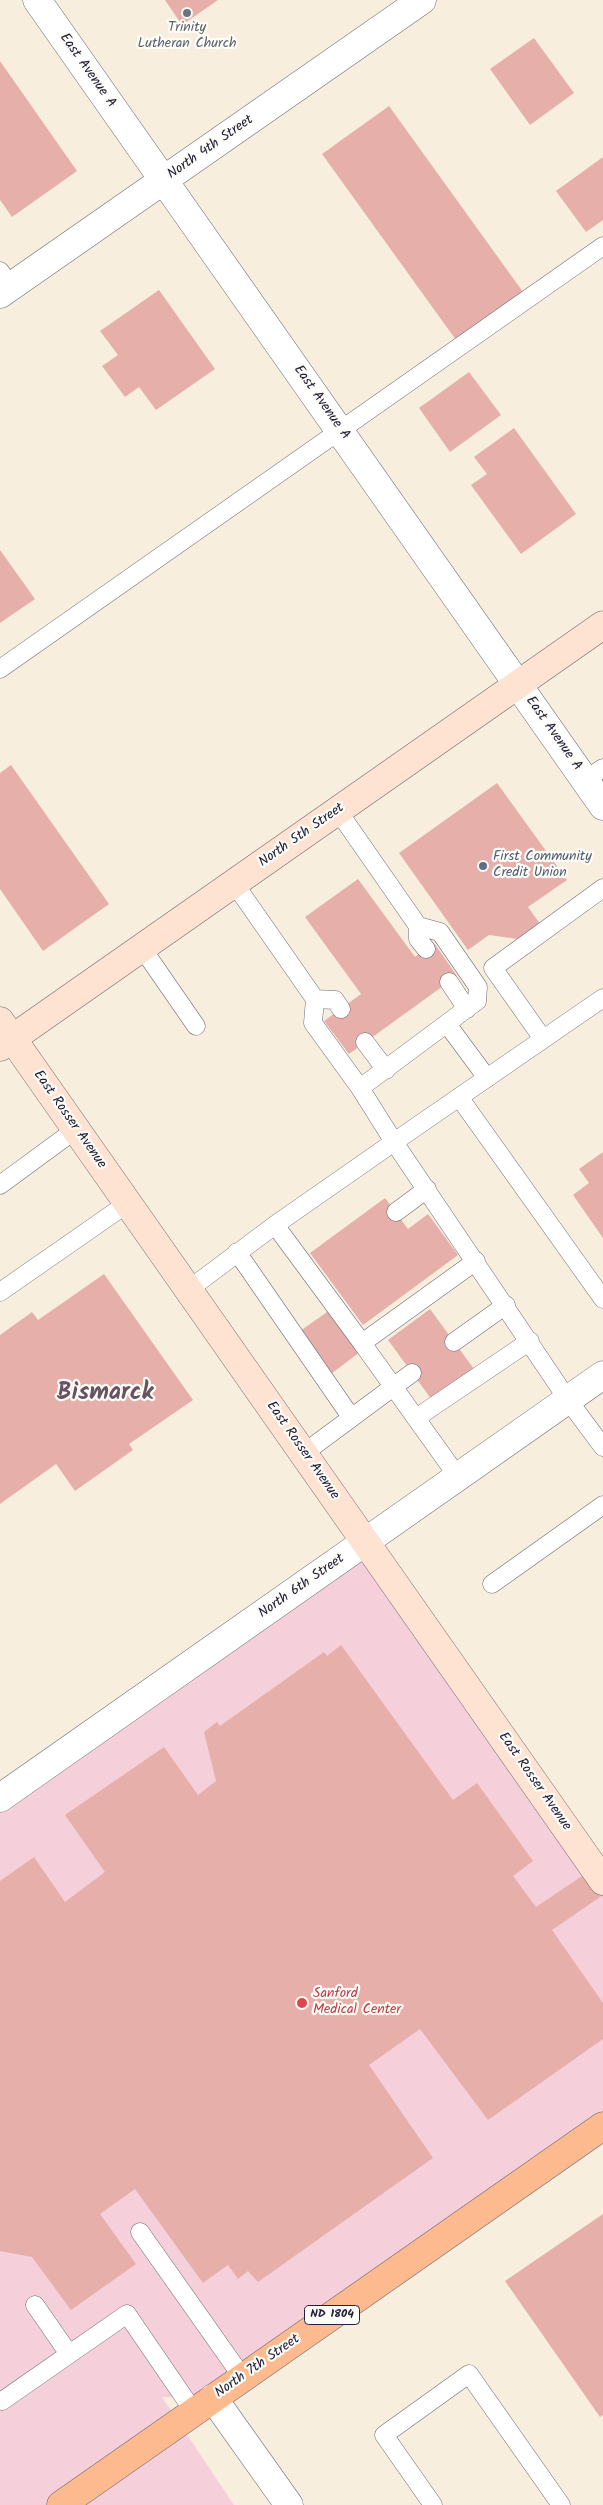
<!DOCTYPE html>
<style>
body{margin:0}
canvas{display:block;background:#f8eede}
</style>
<canvas width="603" height="2505"></canvas>
<script>
const context = document.querySelector('canvas').getContext('2d');
context.lineJoin = 'round';
function paint(path, color) {
  context.fillStyle = color;
  context.fill(path, 'evenodd');
}
function poly(rows) {
  const path = new Path2D();
  for (const r of rows) {
    path.moveTo(r[0], r[1]);
    for (let i = 2; i < r.length; i += 2) path.lineTo(r[i], r[i + 1]);
  }
  return path;
}
function stroke(path, color, width, dash) {
  context.strokeStyle = color;
  context.lineWidth = width;
  context.lineCap = dash ? 'butt' : 'round';
  context.setLineDash(dash || []);
  context.stroke(path);
}
function label(font, color, halo, rows, align = 'center') {
  context.font = font + ' Kalam,sans-serif';
  context.lineWidth = 4.5;
  context.setLineDash([]);
  context.textBaseline = 'middle';
  context.strokeStyle = halo;
  context.fillStyle = color;
  for (const [text, x, y, turn = 0] of rows) {
    context.save();
    context.translate(x, y);
    context.rotate((+turn || 0) * Math.PI / 180);
    context.textAlign = isNaN(turn) ? turn : align;
    if (halo) context.strokeText(text, 0, 0);
    context.fillText(text, 0, 0);
    context.restore();
  }
}
paint(poly([
 [366,1542,603,1881,603,2126,213,2398,162,2397,234,2505,0,2505,0,1798]
]), '#f5cfd9');
paint(poly([
 [165,0,218,0,182,25],
 [534,38,574,93,530,125,490,69],
 [0,61,77,171,12,217,0,200],
 [389,106,523,292,456,340,322,154],
 [603,157,603,220,586,232,556,191],
 [159,290,215,369,156,410,139,387,125,397,102,366,118,355,100,331],
 [469,372,501,415,450,452,419,408],
 [514,428,576,514,521,554,471,485,487,474,474,457],
 [0,550,35,599,0,623],
 [11,765,109,904,43,951,0,889,0,773],
 [497,783,567,880,528,907,543,928,524,940,489,935,468,950,399,853],
 [358,879,415,957,434,943,457,976,349,1054,324,1021,361,994,305,917],
 [603,1152,603,1238,573,1195,589,1183,579,1169],
 [385,1198,408,1229,428,1214,458,1255,363,1325,310,1253],
 [104,1274,193,1400,129,1444,133,1450,75,1491,56,1464,0,1504,0,1335,32,1312,38,1320],
 [430,1309,474,1369,432,1400,388,1340],
 [330,1310,360,1352,331,1374,300,1331],
 [341,1645,453,1800,477,1783,533,1861,513,1876,536,1907,603,1862,603,1895,552,1930,603,2003,603,2039,488,2120,420,2029,369,2065,433,2158,258,2282,248,2271,238,2279,228,2265,203,2283,135,2189,100,2214,136,2264,71,2310,32,2257,0,2251,0,1881,34,1857,65,1902,105,1872,65,1815,164,1747,198,1795,216,1781,204,1732,217,1722,220,1726,324,1652,327,1656],
 [603,2214,603,2415,600,2417,505,2281]
]), '#e7afaa');
const lane = poly([
 [0,271,11,287],
 [0,669,603,246],
 [585,780,603,768],
 [234,883,315,999,313,1023,360,1088,477,1001,478,987,440,932,418,926,338,811],
 [418,926,418,939,426,949],
 [142,948,196,1026],
 [449,982,467,1009],
 [315,999,335,1000,341,1009],
 [447,1024,487,1078],
 [543,1039,493,968,603,888],
 [365,1042,386,1070],
 [360,1088,394,1142,603,998],
 [459,1097,603,1299],
 [0,1185,75,1130],
 [396,1212,427,1189],
 [275,1225,362,1343],
 [237,1252,351,1417],
 [188,1290,275,1225,394,1142,568,1400,603,1447],
 [0,1292,128,1203],
 [454,1342,506,1305],
 [416,1418,530,1341],
 [304,1453,412,1373],
 [458,1477,362,1343,476,1261],
 [492,1584,603,1505],
 [140,2232,243,2378],
 [35,2305,69,2354],
 [2,2401,127,2314,194,2412],
 [433,2505,384,2435,469,2374,561,2505]
]);
const street = poly([
 [37,0,603,806],
 [0,294,422,0],
 [0,1798,603,1375],
 [213,2398,289,2505]
]);
const secondary = poly([
 [0,1021,603,1881],
 [0,1047,603,625]
]);
const primary = poly([
 [61,2505,603,2126]
]);
stroke(lane, '#6d6974', 19);
stroke(street, '#6d6974', 29);
stroke(secondary, '#6d6974', 29);
stroke(primary, '#6d6974', 29);
stroke(lane, '#fff', 18);
stroke(street, '#fff', 28);
stroke(secondary, '#fee3d2', 28);
stroke(primary, '#fcba8e', 28);
for (const [x, y, r, color] of [
 [187,13,5,"#6b7280"],
 [483,866,5,"#5c6f8a"],
 [302,2003,6,"#e0444e"]
]) {
  const dot = new Path2D();
  dot.arc(x, y, r, 0, 2 * Math.PI);
  context.fillStyle = color;
  context.fill(dot);
  stroke(dot, '#fdfcf7', 2);
}
for (const [x, y, w] of [
 [332,2315,55]
]) {
  const box = new Path2D();
  box.roundRect(x - w / 2, y - 9.5, w, 19, 4);
  context.fillStyle = '#fdfcf7';
  context.fill(box);
  stroke(box, '#22223b', 1);
}
label('bold 12px', '#22223b', null, [
 ["ND 1804",332,2315]
]);
label('14px', '#5b616d', '#fdfcf7', [
 ["Trinity",187,29],
 ["Lutheran Church",187,45]
]);
label('14px', '#22223b', '#fdfcf7', [
 ["East Avenue A",87,71,55],
 ["North 4th Street",211,148,-35],
 ["East Avenue A",321,403,55],
 ["East Avenue A",553,734,55],
 ["North 5th Street",302,836,-35],
 ["East Rosser Avenue",69,1120,55],
 ["East Rosser Avenue",302,1451,55],
 ["North 6th Street",302,1587,-35],
 ["East Rosser Avenue",534,1782,55],
 ["North 7th Street",258,2367,-35]
]);
label('14px', '#4e5e75', '#fdfcf7', [
 ["First Community",493,858],
 ["Credit Union",493,874]
], 'left');
label('14px', '#be3a42', '#fdfcf7', [
 ["Sanford",313,1995],
 ["Medical Center",313,2011]
], 'left');
label('bold 24px', '#675362', '#fdfcf7', [
 ["Bismarck",105,1395]
]);
</script>
